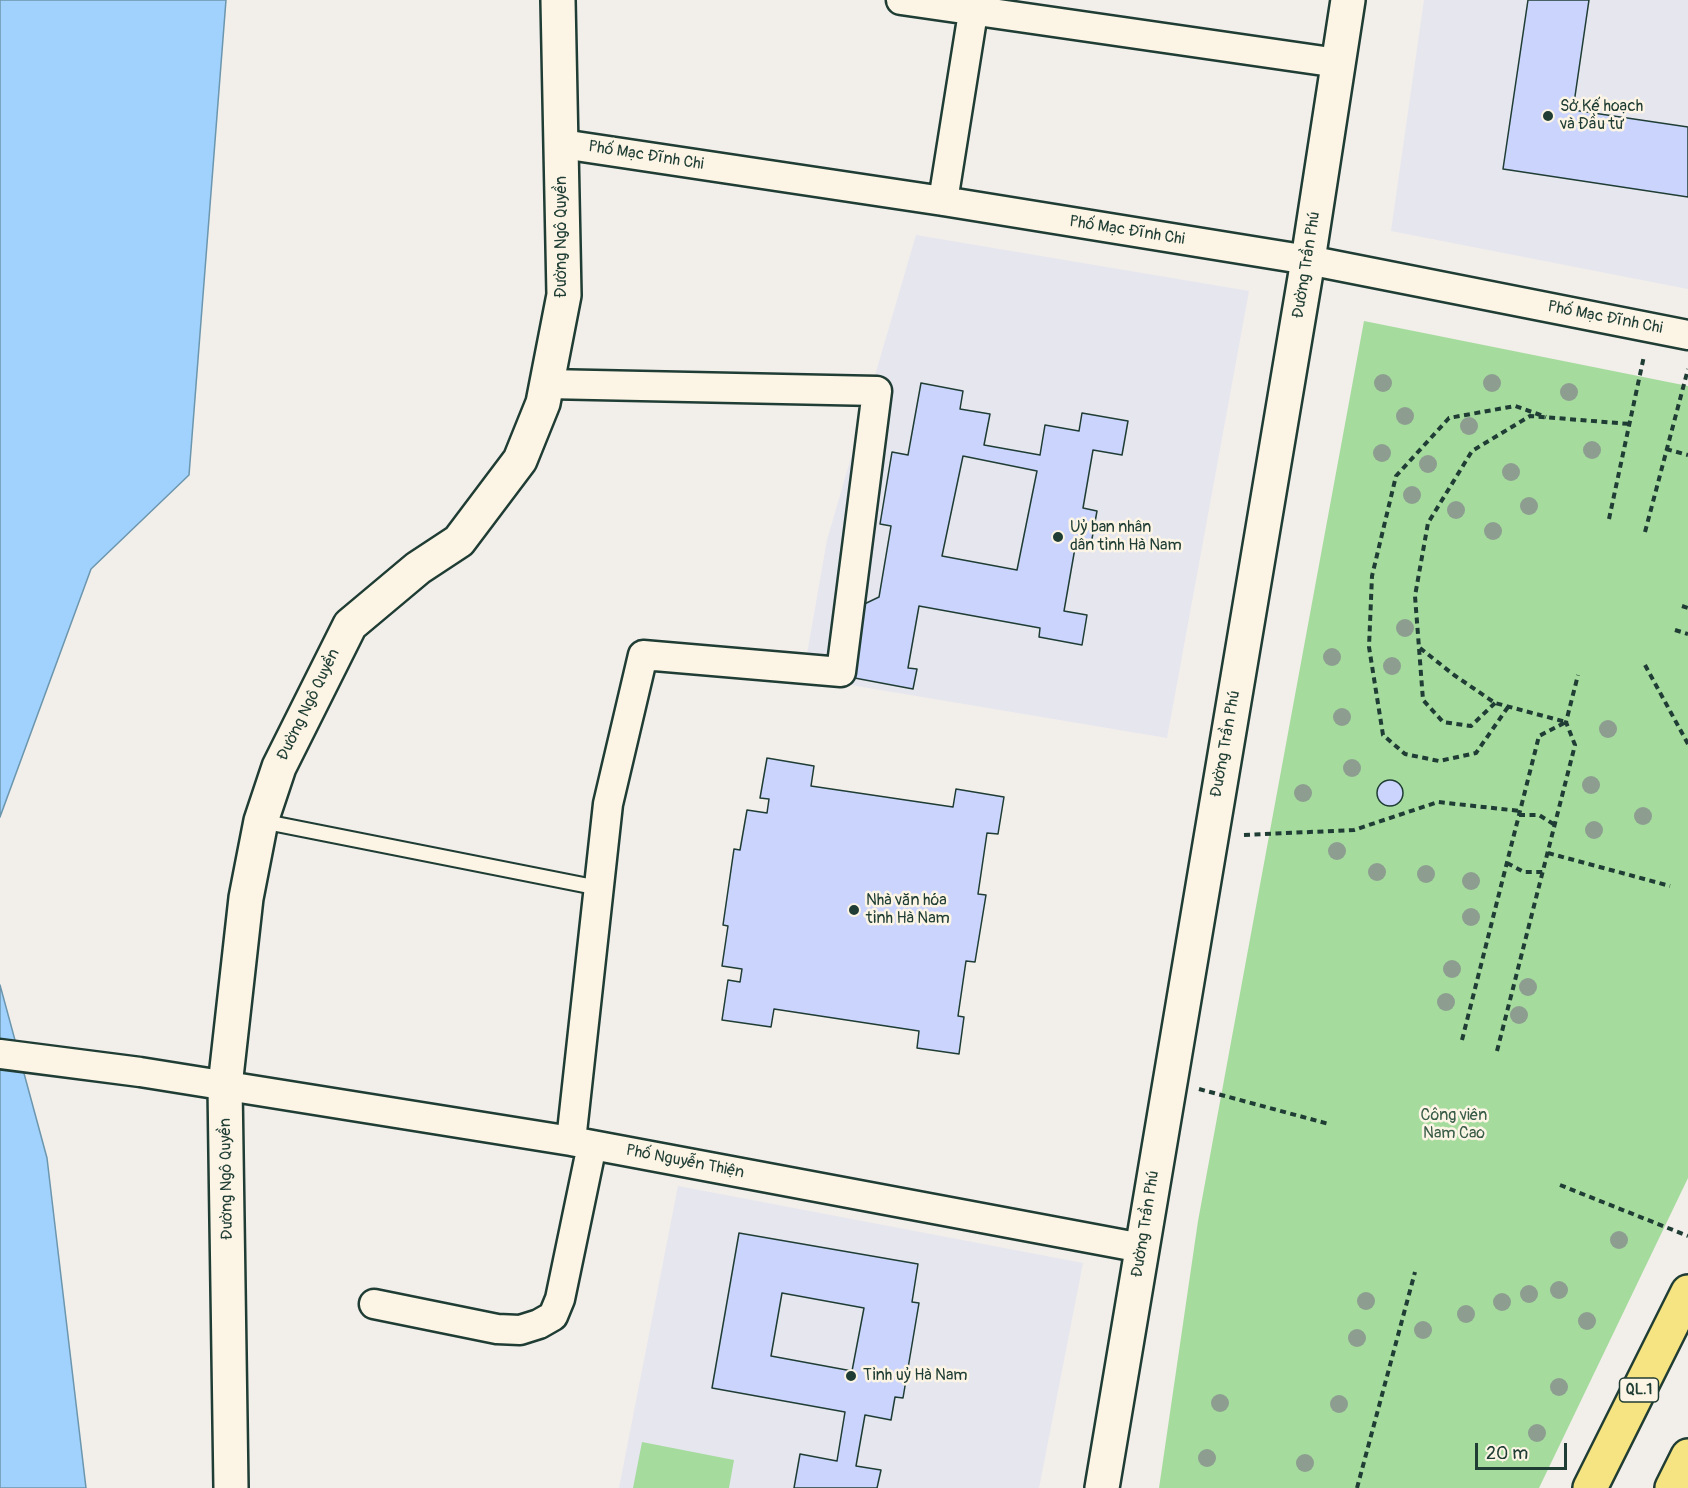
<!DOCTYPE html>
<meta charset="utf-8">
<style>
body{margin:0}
#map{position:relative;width:1688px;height:1488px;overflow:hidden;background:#f2eeea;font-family:Pangolin,sans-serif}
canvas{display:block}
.scale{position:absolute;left:1475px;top:1443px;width:92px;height:27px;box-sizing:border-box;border:3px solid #1f3d34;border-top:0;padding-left:8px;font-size:18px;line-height:21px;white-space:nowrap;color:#1f3d34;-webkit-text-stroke:4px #fcf5e5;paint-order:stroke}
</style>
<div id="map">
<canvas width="1688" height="1488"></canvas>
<div class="scale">20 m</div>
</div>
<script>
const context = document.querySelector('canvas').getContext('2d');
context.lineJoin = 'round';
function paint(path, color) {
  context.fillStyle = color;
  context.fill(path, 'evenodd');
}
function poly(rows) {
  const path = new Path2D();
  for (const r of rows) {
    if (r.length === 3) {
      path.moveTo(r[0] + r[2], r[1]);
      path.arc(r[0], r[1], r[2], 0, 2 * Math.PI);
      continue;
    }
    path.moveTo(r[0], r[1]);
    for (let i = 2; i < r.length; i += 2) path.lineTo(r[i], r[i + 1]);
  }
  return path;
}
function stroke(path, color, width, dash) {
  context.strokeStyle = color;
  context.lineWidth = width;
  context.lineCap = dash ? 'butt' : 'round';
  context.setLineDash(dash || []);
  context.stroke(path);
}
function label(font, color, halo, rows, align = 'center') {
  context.font = font + ' Pangolin,sans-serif';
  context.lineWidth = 5;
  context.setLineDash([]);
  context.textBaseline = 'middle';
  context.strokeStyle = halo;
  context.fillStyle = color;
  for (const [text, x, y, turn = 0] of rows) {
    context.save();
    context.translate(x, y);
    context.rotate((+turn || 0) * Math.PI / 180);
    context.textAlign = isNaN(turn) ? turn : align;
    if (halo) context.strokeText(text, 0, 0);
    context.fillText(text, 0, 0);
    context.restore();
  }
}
paint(poly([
 [1424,0,1688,0,1688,289,1391,231],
 [916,235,1249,291,1167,738,803,677,827,540],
 [678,1186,1083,1263,1039,1488,619,1488]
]), '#e6e6ef');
paint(poly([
 [1364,321,1688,386,1688,1178,1539,1488,1159,1488,1198,1221],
 [642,1442,734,1460,729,1488,633,1488]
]), '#a6db9e');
const water = poly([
 [0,0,226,0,189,475,91,569,0,817,0,0],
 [0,985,47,1158,86,1488,0,1488,0,985]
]);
paint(water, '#a0d2fd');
stroke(water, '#6c96ad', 1.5);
const building = poly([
 [1528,0,1589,0,1573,110,1688,127,1688,197,1503,169,1528,0],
 [921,383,963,391,960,409,990,414,984,445,1040,455,1045,425,1079,431,1082,413,1128,421,1122,455,1093,450,1083,508,1097,511,1090,550,1075,548,1064,611,1087,615,1082,645,1039,637,1040,628,919,606,908,668,917,669,913,689,844,676,856,608,879,597,891,526,880,524,892,452,908,455,921,383],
 [963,456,1037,471,1017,570,942,556,963,456],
 [767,758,814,766,811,786,953,807,956,789,1004,797,998,834,987,833,978,894,986,895,975,962,966,961,958,1016,964,1017,959,1054,917,1048,919,1031,774,1009,771,1027,722,1020,728,980,740,982,742,969,722,966,728,926,723,925,734,849,740,850,747,810,767,813,769,799,760,798,767,758],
 [1390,793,13],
 [739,1233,918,1264,912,1302,919,1303,903,1398,895,1397,891,1420,865,1415,856,1466,881,1470,877,1488,794,1488,800,1454,837,1461,845,1412,712,1388,739,1233],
 [782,1293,864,1308,852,1371,771,1356,782,1293]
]);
paint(building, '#cad4fc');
stroke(building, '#1f3d34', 1.5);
const service = poly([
 [261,821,599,888]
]);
const minor = poly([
 [901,0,1338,63],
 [562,144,943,201,1308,260,1688,335],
 [943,201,975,0],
 [547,384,877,391,841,672,643,655,608,804,571,1141],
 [0,1054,140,1072,571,1141,1142,1248],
 [374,1304,497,1329,520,1330,539,1324,553,1316,560,1299,592,1145]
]);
const tertiary = poly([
 [231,1488,225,1086,246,898,261,821,279,767,350,625,418,568,459,541,520,460,543,403,564,295,558,0],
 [1102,1488,1308,260,1348,0]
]);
const primary = poly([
 [1590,1488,1688,1292],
 [1672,1488,1688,1456]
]);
stroke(service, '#1f3d34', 18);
stroke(minor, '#1f3d34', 33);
stroke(tertiary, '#1f3d34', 38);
stroke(primary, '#1f3d34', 38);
stroke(poly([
 [1666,449,1688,455],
 [1609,519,1644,356],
 [1645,532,1688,369],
 [1682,606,1688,608],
 [1675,630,1688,634],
 [1420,648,1454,675,1495,703,1566,722],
 [1645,665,1688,744],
 [1495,703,1471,726,1443,722,1423,700,1415,596,1428,523,1472,451,1530,416,1630,424],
 [1508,707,1476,753,1439,761,1405,754,1383,735,1369,647,1372,576,1396,476,1449,418,1515,406,1546,417],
 [1519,815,1539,815,1555,825],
 [1244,835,1354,830,1438,802,1520,811],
 [1548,853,1670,886],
 [1507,863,1524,872,1543,872],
 [1462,1040,1539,736,1566,722],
 [1497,1051,1575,745,1566,722,1578,675],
 [1199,1089,1329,1124],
 [1560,1185,1688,1236],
 [1357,1488,1415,1272]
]), '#1f3d34', 4, [6, 4.5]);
stroke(service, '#fcf5e5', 14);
stroke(minor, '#fcf5e5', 28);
stroke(tertiary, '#fcf5e5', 33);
stroke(primary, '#f6e381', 33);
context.fillStyle = '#8d9e91';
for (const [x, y] of [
 [1383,383],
 [1492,383],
 [1569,392],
 [1405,416],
 [1469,426],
 [1592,450],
 [1382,453],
 [1428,464],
 [1511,472],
 [1412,495],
 [1529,506],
 [1456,510],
 [1493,531],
 [1405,628],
 [1332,657],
 [1392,666],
 [1342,717],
 [1608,729],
 [1352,768],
 [1591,785],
 [1303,793],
 [1643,816],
 [1594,830],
 [1337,851],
 [1377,872],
 [1426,874],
 [1471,881],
 [1471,917],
 [1452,969],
 [1528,987],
 [1446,1002],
 [1519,1015],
 [1619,1240],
 [1559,1290],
 [1529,1294],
 [1366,1301],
 [1502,1302],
 [1466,1314],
 [1587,1321],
 [1423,1330],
 [1357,1338],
 [1559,1387],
 [1220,1403],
 [1339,1404],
 [1537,1433],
 [1207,1458],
 [1305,1463]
]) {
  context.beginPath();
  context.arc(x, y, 9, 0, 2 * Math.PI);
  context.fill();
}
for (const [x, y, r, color] of [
 [1548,116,6,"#1f3d34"],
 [1058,537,6,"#1f3d34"],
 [854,910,6,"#1f3d34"],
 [851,1376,6,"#1f3d34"]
]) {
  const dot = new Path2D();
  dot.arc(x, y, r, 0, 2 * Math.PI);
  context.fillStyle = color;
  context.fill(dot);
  stroke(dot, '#fcf5e5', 2);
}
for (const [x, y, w] of [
 [1639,1390,39]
]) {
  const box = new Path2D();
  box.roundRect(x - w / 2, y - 12, w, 24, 4.5);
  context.fillStyle = '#fcf5e5';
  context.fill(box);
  stroke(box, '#1f3d34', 1.5);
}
label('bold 15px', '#1f3d34', null, [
 ["QL.1",1639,1390]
]);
label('16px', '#1f3d34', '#fcf5e5', [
 ["Sở Kế hoạch",1560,107],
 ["và Đầu tư",1560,125],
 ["Uỷ ban nhân",1070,528],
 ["dân tỉnh Hà Nam",1070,546],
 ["Nhà văn hóa",866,901],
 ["tỉnh Hà Nam",866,919],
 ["Tỉnh uỷ Hà Nam",863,1376]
], 'left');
label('16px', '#1f3d34', '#fcf5e5', [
 ["Phố Mạc Đĩnh Chi",646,156,9],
 ["Phố Mạc Đĩnh Chi",1127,231,9],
 ["Đường Ngô Quyền",562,237,-90],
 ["Đường Trần Phú",1307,265,-81],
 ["Phố Mạc Đĩnh Chi",1605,318,11],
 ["Đường Ngô Quyền",309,705,-64],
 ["Đường Trần Phú",1226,744,-80],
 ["Phố Nguyễn Thiện",685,1162,11],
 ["Đường Ngô Quyền",227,1179,-91],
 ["Đường Trần Phú",1146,1224,-81]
]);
label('16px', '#3a5d49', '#fcf5e5', [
 ["Công viên",1454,1116],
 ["Nam Cao",1454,1134]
]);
</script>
